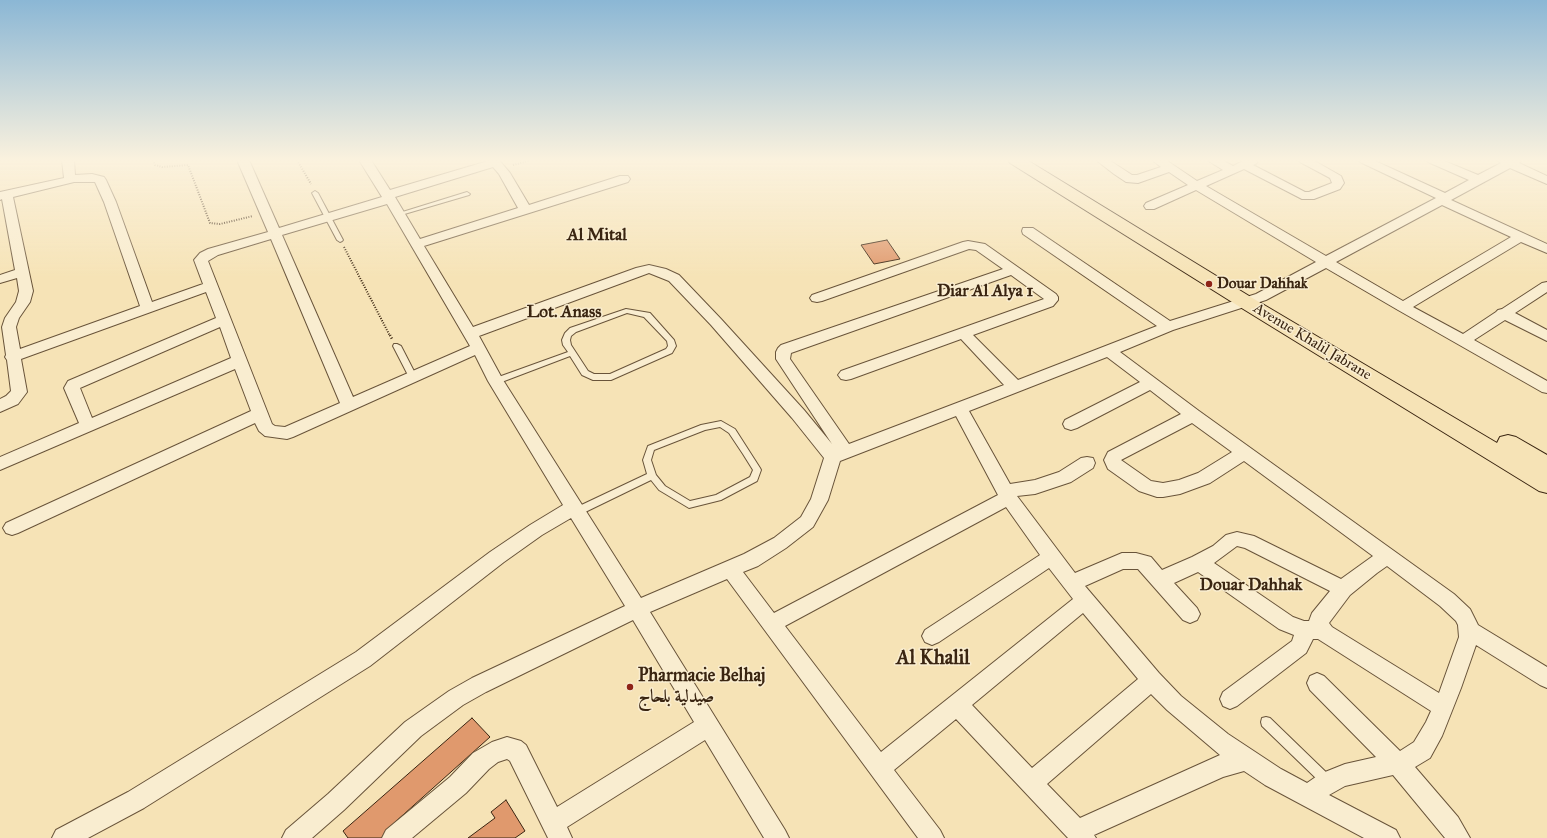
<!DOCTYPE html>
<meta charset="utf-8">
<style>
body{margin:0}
canvas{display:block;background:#f6e3b6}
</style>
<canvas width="1547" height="838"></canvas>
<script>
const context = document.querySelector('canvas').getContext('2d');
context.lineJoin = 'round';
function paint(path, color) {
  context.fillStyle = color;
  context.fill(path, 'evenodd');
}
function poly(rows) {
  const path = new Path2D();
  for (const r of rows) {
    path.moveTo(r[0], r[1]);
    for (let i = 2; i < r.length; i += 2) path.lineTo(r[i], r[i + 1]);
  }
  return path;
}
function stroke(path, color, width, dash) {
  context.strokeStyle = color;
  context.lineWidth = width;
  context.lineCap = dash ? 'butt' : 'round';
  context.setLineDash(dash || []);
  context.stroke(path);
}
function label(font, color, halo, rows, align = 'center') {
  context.font = font + ' "IM FELL Great Primer",Amiri,serif';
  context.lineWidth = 3;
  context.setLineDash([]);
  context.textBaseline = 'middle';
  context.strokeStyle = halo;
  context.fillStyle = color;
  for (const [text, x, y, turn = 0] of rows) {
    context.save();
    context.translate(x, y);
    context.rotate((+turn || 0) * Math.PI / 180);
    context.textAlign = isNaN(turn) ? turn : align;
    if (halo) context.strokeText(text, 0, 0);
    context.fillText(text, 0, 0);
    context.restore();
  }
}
const building = poly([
 [887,240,900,259,874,264,861,245,887,240],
 [472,718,490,737,394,823,397,826,383,838,348,838,343,831,472,718],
 [506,800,525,831,515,838,468,838,495,818,491,812,506,800]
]);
paint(building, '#e0996d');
stroke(building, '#3a2511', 1);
const service = poly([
 [315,191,318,193,343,240,342,241,340,242,337,240,312,193,315,191],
 [467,192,470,194,469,195,401,215,397,215,396,214,467,192],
 [626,309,650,313,674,340,676,346,672,353,611,380,593,380,582,375,570,356,499,383,496,384,492,381,493,379,568,352,563,345,562,340,565,333,570,328,626,309],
 [627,313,644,317,667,341,668,346,666,349,610,374,594,374,588,371,571,345,570,340,571,336,576,332,627,313],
 [394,344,397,344,401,346,417,377,416,379,410,379,393,346,394,344],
 [721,421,735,429,760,468,761,470,757,481,721,500,689,508,659,490,651,480,579,515,576,516,573,515,572,512,573,509,647,474,643,460,648,446,701,425,721,421],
 [720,427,729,433,743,454,753,470,750,477,716,495,690,501,665,486,656,475,651,460,654,450,705,430,720,427],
 [1266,717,1270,718,1331,777,1333,781,1331,785,1327,787,1323,785,1262,726,1261,722,1262,718,1266,717]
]);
const minor = poly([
 [62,160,74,160,75,175,92,174,104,177,106,180,116,202,152,302,203,284,194,260,200,253,208,249,268,232,237,160,249,160,279,228,382,197,359,160,371,160,390,190,488,161,487,160,499,160,510,173,529,205,620,176,628,176,630,179,628,182,424,246,473,327,636,268,649,265,666,269,679,275,721,319,804,410,832,444,776,359,776,352,778,348,781,345,1003,269,976,250,969,249,822,301,817,302,812,301,810,298,812,295,963,242,968,241,985,244,1056,294,1058,297,1058,300,1053,306,973,335,1018,380,1157,326,1023,234,1022,231,1023,228,1033,228,1170,321,1256,294,1316,262,1196,190,1154,209,1146,209,1144,206,1146,203,1188,185,1169,172,1138,183,1126,182,1114,174,1096,160,1109,160,1132,175,1137,175,1161,167,1152,160,1166,160,1197,181,1223,170,1207,160,1222,160,1233,166,1245,160,1258,160,1257,163,1253,165,1305,192,1309,192,1332,183,1330,178,1300,162,1298,160,1313,160,1341,176,1344,183,1340,189,1314,199,1302,199,1244,169,1206,186,1326,256,1436,198,1360,162,1358,160,1373,160,1445,193,1469,180,1428,162,1426,160,1442,160,1478,175,1501,163,1497,160,1522,160,1519,163,1547,176,1547,184,1510,168,1451,200,1547,244,1547,253,1521,242,1413,307,1463,334,1496,312,1498,310,1502,309,1542,283,1547,282,1547,292,1515,313,1547,330,1547,341,1505,320,1474,340,1547,381,1547,393,1542,392,1398,310,1326,268,1266,300,1173,330,1120,352,1199,411,1454,594,1470,609,1478,625,1547,667,1547,688,1540,685,1476,645,1461,688,1442,736,1430,758,1415,767,1458,817,1470,838,1445,838,1393,775,1345,786,1329,795,1396,830,1400,838,1364,838,1265,785,1244,771,1223,777,1094,835,1096,838,1068,838,956,719,894,770,940,830,944,838,918,838,727,579,650,612,785,830,789,838,764,838,705,740,567,827,572,838,548,838,510,761,507,759,498,762,489,769,466,793,412,838,382,838,386,830,450,777,473,753,492,742,507,737,521,741,526,745,557,807,694,722,633,620,486,692,463,705,421,736,344,810,312,838,282,838,286,830,328,794,405,722,449,691,472,678,625,606,571,518,542,535,504,562,370,666,144,808,88,838,52,838,56,830,128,792,356,652,490,552,530,525,563,505,488,381,475,355,293,437,287,439,265,436,259,431,255,423,18,533,12,535,6,533,3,528,6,523,251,411,235,369,0,470,0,457,79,423,64,388,68,381,216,318,206,292,21,359,27,392,18,404,0,412,0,399,6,396,11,391,7,360,5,357,6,355,2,327,5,318,16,302,19,291,17,278,0,283,0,275,15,270,2,199,0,200,0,192,64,178,62,160],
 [493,167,499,174,518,208,420,239,395,197,493,167],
 [74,182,95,182,104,202,140,306,20,349,16,327,19,318,30,302,33,291,13,197,74,182],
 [387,204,470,346,353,397,282,235,387,204],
 [1442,205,1511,237,1403,301,1336,262,1442,205],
 [271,239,340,403,285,427,275,426,272,424,208,261,218,255,271,239],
 [649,273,669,281,711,325,792,418,824,458,811,499,801,517,774,538,744,554,641,598,503,380,479,336,649,273],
 [1011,275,1044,299,841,371,838,375,841,379,846,380,851,379,961,339,1004,385,849,444,790,359,791,353,1011,275],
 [220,327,231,358,92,418,80,388,220,327],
 [1107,357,1140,382,1065,420,1063,424,1065,428,1071,430,1077,428,1150,390,1181,414,1108,452,1104,460,1108,469,1139,491,1157,497,1163,497,1180,494,1210,483,1244,461,1373,556,1341,579,1254,536,1237,532,1226,535,1213,546,1192,557,1162,570,1151,557,1136,553,1122,553,1075,573,1017,496,1035,494,1071,482,1093,468,1095,463,1093,458,1087,457,1081,458,1059,472,1035,480,1010,484,969,411,1107,357],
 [956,416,998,495,774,613,743,572,758,566,786,548,813,527,828,500,840,461,956,416],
 [1192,423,1232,452,1198,473,1179,480,1163,483,1151,481,1121,460,1192,423],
 [1006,507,1040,555,925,630,922,636,925,642,932,645,939,642,1049,568,1073,599,881,752,785,626,1006,507],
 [1237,546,1245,548,1330,591,1312,613,1309,621,1304,621,1293,617,1214,563,1237,546],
 [1387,566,1440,606,1456,621,1458,625,1459,637,1439,693,1332,627,1329,623,1350,595,1377,573,1387,566],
 [1123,569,1138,569,1183,620,1190,623,1197,620,1200,614,1197,608,1174,583,1198,572,1279,629,1294,635,1292,641,1223,692,1220,699,1223,706,1230,709,1237,706,1306,653,1313,639,1318,639,1431,711,1426,722,1414,742,1400,751,1324,676,1317,673,1310,676,1307,683,1310,690,1376,757,1345,764,1320,774,1307,783,1281,769,1228,734,1181,696,1159,673,1085,586,1123,569],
 [1083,613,1138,679,1032,768,972,705,1083,613],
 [1151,694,1167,710,1220,755,1080,818,1047,784,1151,694]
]);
const primary = poly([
 [1008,160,1027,160,1254,299,1497,443,1500,437,1508,435,1516,437,1547,455,1547,493,1539,491,1240,307,1010,163,1008,160]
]);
stroke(service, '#69543a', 2);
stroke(minor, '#69543a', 2);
stroke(primary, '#3a2511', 2);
stroke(poly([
 [153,160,155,165,162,167,188,165,210,223,220,224,253,216],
 [297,160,311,184],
 [513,165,532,160],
 [344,247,390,336]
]), '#3a2511', 2, [1, 1.5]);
stroke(poly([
 [390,335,392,339]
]), '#3a2511', 2.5, [1, 2]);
paint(service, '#f9edd0');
paint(minor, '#f9edd0');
paint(primary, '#f6e3b6');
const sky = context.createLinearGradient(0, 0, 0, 277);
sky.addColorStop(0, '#8bb7d5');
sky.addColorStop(0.58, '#fbf2de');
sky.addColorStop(1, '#fbf2de00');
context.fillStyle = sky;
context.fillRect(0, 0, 1547, 277);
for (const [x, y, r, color] of [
 [1209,284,4,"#8f2418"],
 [630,687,4,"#8f2418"]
]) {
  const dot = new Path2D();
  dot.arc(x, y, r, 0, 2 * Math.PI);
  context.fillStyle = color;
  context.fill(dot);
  stroke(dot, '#f9edd0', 1.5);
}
label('bold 15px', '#3a2511', '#f9edd0', [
 ["Douar Dahhak",1217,284]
], 'left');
label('15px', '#3a2511', '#f9edd0', [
 ["Avenue Khalil Jabrane",1312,342,31]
]);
label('bold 17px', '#3a2511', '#f9edd0', [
 ["Al Mital",597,236],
 ["Diar Al Alya 1",985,292],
 ["Lot. Anass",564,313],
 ["Douar Dahhak",1251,586]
]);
label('bold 18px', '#3a2511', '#f9edd0', [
 ["Pharmacie Belhaj",638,677],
 ["صيدلية بلحاج",638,698]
], 'left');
label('bold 20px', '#3a2511', '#f9edd0', [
 ["Al Khalil",933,659]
]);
</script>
